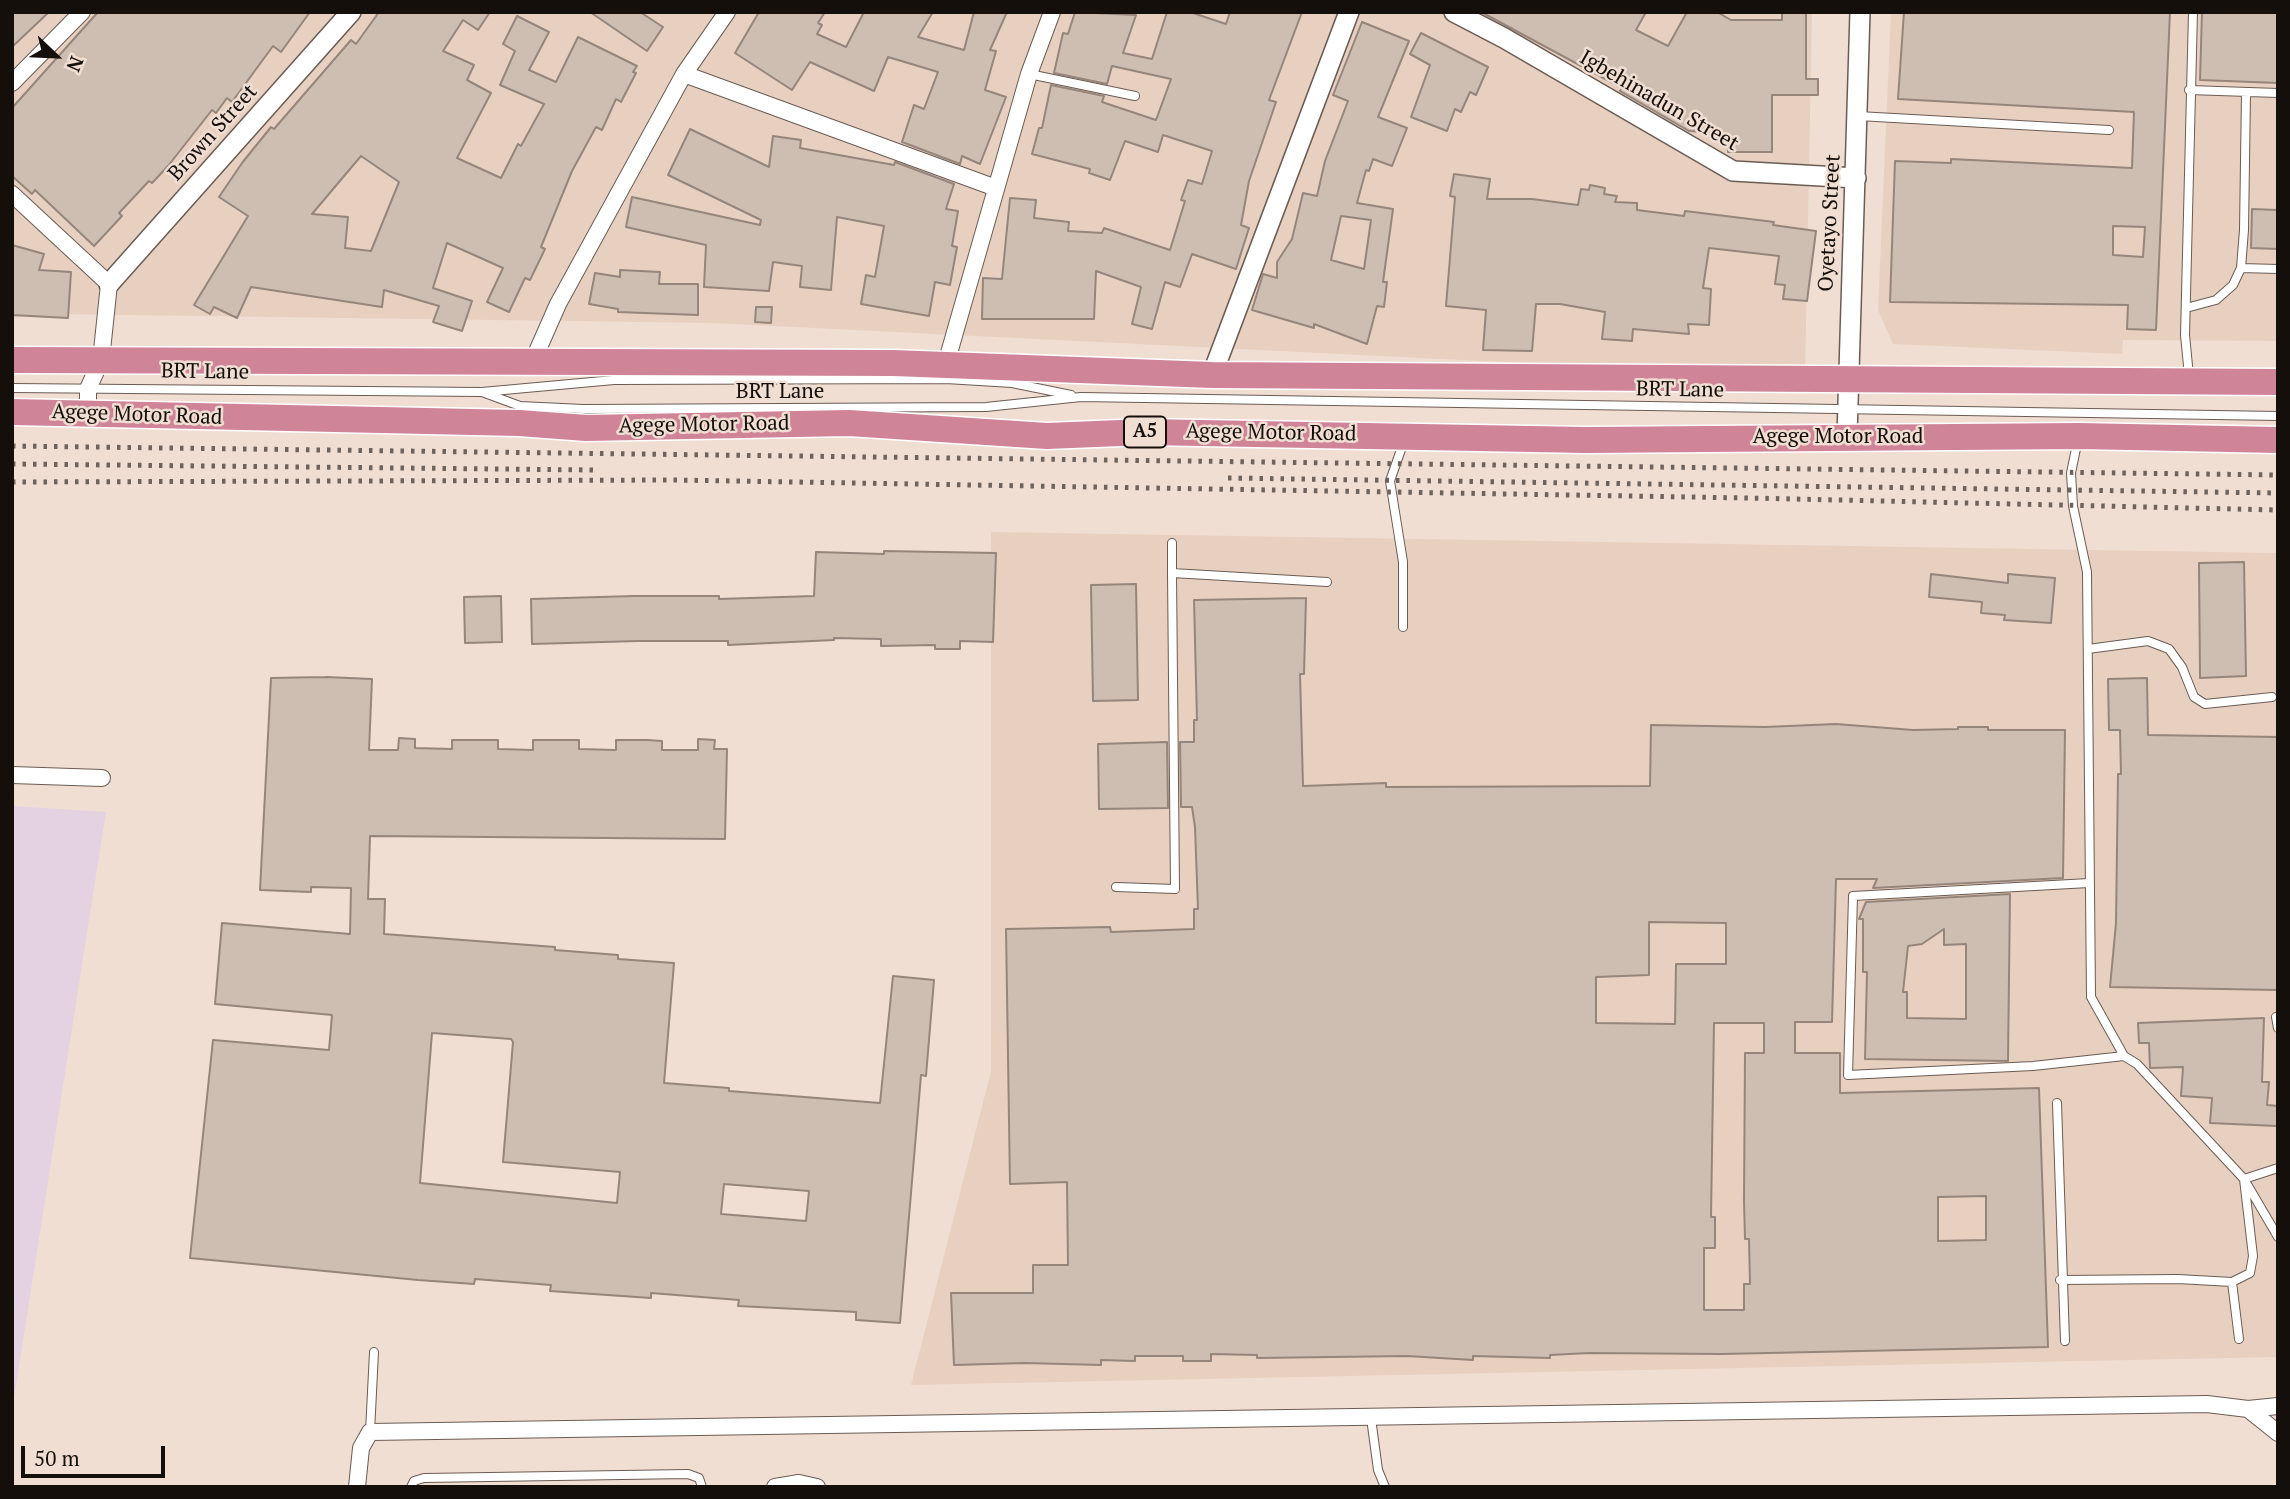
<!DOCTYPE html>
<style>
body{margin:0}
#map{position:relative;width:2290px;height:1499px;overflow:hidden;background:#f0ded3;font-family:"PT Serif",serif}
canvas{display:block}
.frame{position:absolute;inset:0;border:14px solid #150f0b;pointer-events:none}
.north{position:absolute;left:21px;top:21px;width:70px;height:70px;-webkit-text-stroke:5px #f0ded3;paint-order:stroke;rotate:113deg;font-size:19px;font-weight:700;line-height:28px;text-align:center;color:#150f0b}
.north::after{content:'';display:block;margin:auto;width:24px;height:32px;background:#150f0b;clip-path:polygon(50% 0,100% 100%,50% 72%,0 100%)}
.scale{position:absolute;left:21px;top:1446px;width:144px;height:32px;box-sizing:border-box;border:4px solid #150f0b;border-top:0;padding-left:9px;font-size:21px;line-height:24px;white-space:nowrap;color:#150f0b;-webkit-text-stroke:5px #f0ded3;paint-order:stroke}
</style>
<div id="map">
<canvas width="2290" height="1499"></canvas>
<div class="frame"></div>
<div class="north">N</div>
<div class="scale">50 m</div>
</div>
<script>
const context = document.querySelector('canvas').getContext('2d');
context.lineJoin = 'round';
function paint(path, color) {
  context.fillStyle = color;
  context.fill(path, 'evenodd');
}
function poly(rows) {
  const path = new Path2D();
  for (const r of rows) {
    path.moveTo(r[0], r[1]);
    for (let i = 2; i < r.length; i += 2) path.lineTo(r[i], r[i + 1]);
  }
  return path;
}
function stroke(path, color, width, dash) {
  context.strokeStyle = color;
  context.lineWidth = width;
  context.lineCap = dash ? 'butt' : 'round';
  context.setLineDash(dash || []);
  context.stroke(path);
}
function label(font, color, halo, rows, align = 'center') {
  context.font = font + ' "PT Serif",serif';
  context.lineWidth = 5;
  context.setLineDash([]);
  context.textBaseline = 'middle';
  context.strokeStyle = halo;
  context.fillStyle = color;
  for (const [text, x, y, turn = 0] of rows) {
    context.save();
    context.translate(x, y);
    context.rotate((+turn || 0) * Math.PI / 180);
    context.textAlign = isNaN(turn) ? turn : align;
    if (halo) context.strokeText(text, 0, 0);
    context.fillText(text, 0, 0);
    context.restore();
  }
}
paint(poly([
 [12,12,1812,12,1805,377,713,323,51,314,12,318],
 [1891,12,2278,12,2278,341,2123,340,2122,354,1893,344,1878,310],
 [991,532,2278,553,2278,1357,911,1385,991,1071]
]), '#e8d0c0');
paint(poly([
 [12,806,106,812,12,1411]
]), '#e4d2e2');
const building = poly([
 [12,12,49,12,12,47,12,12],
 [98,12,310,12,281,52,273,46,232,102,227,98,216,113,212,110,168,166,152,183,149,181,119,213,122,216,94,246,35,190,32,194,12,176,12,108,98,12],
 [379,12,490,12,478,30,463,20,443,51,474,65,467,80,491,93,457,158,501,178,518,144,521,146,544,104,500,85,515,51,503,44,517,16,549,32,529,70,556,82,578,37,637,66,633,72,636,73,621,102,616,99,602,130,596,127,572,171,541,247,545,249,530,280,525,278,509,312,487,302,503,268,447,243,433,288,472,301,462,331,433,322,439,306,384,290,382,307,251,287,237,318,214,307,210,314,194,305,248,216,219,197,242,163,271,127,274,129,351,40,356,44,379,12],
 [361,156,399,182,371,251,345,248,348,217,312,214,361,156],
 [590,12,640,12,663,27,647,51,590,12],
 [759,12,825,12,818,23,822,25,817,34,846,47,864,12,933,12,918,37,964,50,974,12,1007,12,990,50,996,51,985,90,1006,97,980,164,962,156,960,164,902,142,914,105,924,109,938,72,888,57,874,91,810,62,792,90,735,53,759,12],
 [1075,12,1136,15,1123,53,1152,59,1167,12,1190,12,1226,24,1230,12,1302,12,1269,100,1276,102,1249,181,1241,225,1249,228,1236,269,1192,254,1180,287,1165,282,1152,329,1132,324,1141,287,1096,271,1094,319,982,319,983,278,1002,279,1010,198,1036,200,1034,218,1069,222,1068,231,1102,233,1104,228,1170,250,1185,201,1181,200,1188,180,1202,184,1212,151,1163,135,1158,152,1125,141,1110,180,1089,173,1090,169,1032,154,1039,128,1042,128,1051,85,1104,96,1102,102,1156,120,1171,79,1112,66,1107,84,1054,73,1063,33,1068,34,1075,12],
 [1481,12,1646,12,1636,30,1668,46,1687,12,1717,12,1731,20,1782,20,1782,12,1806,12,1806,79,1818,79,1818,95,1772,95,1772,152,1728,152,1728,134,1689,131,1620,91,1622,88,1481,12],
 [1904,12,2170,12,2156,330,2127,329,2128,305,1890,302,1895,161,1951,163,1951,159,2132,168,2134,112,1898,99,1904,12],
 [2113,226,2145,227,2143,257,2113,255,2113,226],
 [2202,12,2278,12,2278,83,2200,80,2202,12],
 [1362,22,1409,41,1378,117,1407,128,1392,166,1373,159,1369,171,1366,170,1357,203,1393,209,1383,282,1387,282,1384,307,1377,306,1367,344,1314,324,1314,328,1252,310,1263,274,1277,278,1277,262,1292,239,1303,193,1317,196,1325,161,1348,101,1333,95,1362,22],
 [1341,216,1371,220,1364,269,1331,260,1341,216],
 [1421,33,1488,67,1476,95,1470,92,1461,112,1455,109,1447,131,1411,117,1430,65,1410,54,1421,33],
 [690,129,769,167,773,136,801,140,800,148,894,165,895,162,954,184,946,209,958,211,952,246,957,247,950,285,935,282,929,316,861,304,866,275,875,277,884,226,837,217,831,290,800,287,802,266,773,262,769,291,704,287,706,245,626,227,632,197,760,225,761,220,668,175,690,129],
 [1454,174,1490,179,1487,199,1532,199,1578,205,1581,189,1589,190,1590,185,1605,188,1604,194,1617,196,1615,202,1637,203,1637,210,1684,216,1685,211,1774,222,1773,225,1816,231,1807,301,1783,299,1785,285,1775,284,1779,256,1709,248,1703,288,1711,289,1709,325,1688,324,1689,334,1633,329,1632,341,1602,339,1605,312,1560,304,1536,304,1532,351,1483,350,1486,310,1446,306,1455,197,1450,196,1454,174],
 [2252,209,2278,210,2278,249,2251,248,2252,209],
 [12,245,44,254,39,270,71,272,68,318,12,315,12,245],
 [620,270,660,272,659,284,698,284,698,315,618,312,618,309,589,304,595,273,620,277,620,270],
 [756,307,772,307,771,323,755,322,756,307],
 [884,551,996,553,993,642,960,641,960,649,935,649,935,645,881,646,881,639,834,638,834,640,728,645,728,641,638,641,532,644,531,599,634,596,719,596,719,599,814,596,816,552,884,554,884,551],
 [2244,562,2246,676,2200,678,2199,563,2244,562],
 [1931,574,2008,583,2008,574,2055,578,2051,623,2004,620,2005,615,1981,613,1982,602,1929,597,1931,574],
 [1136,584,1138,700,1093,701,1091,585,1136,584],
 [501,596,502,642,465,643,464,597,501,596],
 [1306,598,1304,674,1300,674,1303,786,1386,783,1386,787,1650,786,1651,725,1765,727,1836,724,1913,730,1958,729,1958,727,1988,727,1988,730,2065,730,2063,878,1873,888,1877,879,1836,879,1832,1022,1795,1022,1795,1053,1840,1053,1840,1093,2039,1088,2048,1347,1721,1354,1589,1353,1550,1355,1550,1358,1473,1356,1473,1360,1407,1356,1257,1358,1257,1355,1211,1354,1211,1361,1183,1361,1183,1356,1135,1356,1135,1361,1101,1360,1101,1365,1025,1363,954,1365,951,1293,1033,1293,1033,1265,1068,1265,1067,1182,1010,1184,1006,929,1110,927,1111,932,1194,929,1194,909,1198,909,1195,827,1192,807,1181,807,1180,742,1194,742,1194,720,1197,720,1194,600,1306,598],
 [1649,922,1726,923,1726,964,1676,964,1675,1024,1596,1023,1596,977,1649,975,1649,922],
 [1714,1023,1764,1023,1764,1053,1745,1053,1744,1201,1745,1239,1749,1239,1750,1284,1744,1284,1744,1310,1704,1310,1704,1248,1715,1248,1715,1217,1711,1217,1714,1023],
 [1986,1196,1986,1240,1938,1241,1938,1197,1986,1196],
 [326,677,372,679,369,750,398,750,399,738,415,739,415,748,452,749,452,740,498,740,498,749,533,750,533,740,579,740,579,749,616,750,616,740,647,740,662,741,662,750,698,750,698,739,715,740,714,749,727,749,725,839,370,836,368,899,385,899,384,934,555,947,555,950,618,955,618,959,674,963,664,1083,729,1088,729,1091,880,1103,893,976,934,980,926,1076,921,1075,900,1323,856,1320,856,1312,738,1306,739,1300,651,1293,651,1298,593,1294,550,1291,551,1285,475,1279,474,1284,418,1280,190,1258,213,1040,329,1050,332,1015,215,1004,222,923,350,934,351,888,311,887,311,892,260,890,271,678,326,677],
 [432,1033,511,1039,513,1042,503,1162,620,1172,617,1203,420,1183,432,1033],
 [724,1184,809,1191,806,1221,721,1214,724,1184],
 [2147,678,2148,735,2278,737,2278,990,2110,987,2116,923,2118,774,2121,774,2120,730,2109,730,2108,679,2147,678],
 [1167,742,1168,808,1099,809,1098,744,1167,742],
 [2010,894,2008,1061,1865,1059,1867,972,1863,972,1863,919,1859,919,1866,902,2010,894],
 [1944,929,1944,945,1966,944,1966,1019,1907,1018,1907,992,1903,992,1908,946,1922,944,1944,929],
 [2264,1018,2262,1082,2269,1082,2267,1105,2278,1106,2277,1126,2210,1123,2212,1098,2181,1096,2183,1067,2150,1068,2149,1043,2139,1043,2138,1023,2264,1018]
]);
paint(building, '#cebeb2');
stroke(building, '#95857b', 2);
const service = poly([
 [1029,74,1135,96],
 [2189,90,2278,93],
 [1858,116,2109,130],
 [2241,268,2278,269],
 [2186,308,2216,300,2233,285,2241,268,2244,230,2246,93],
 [2189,376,2185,335,2193,12],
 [12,388,482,392,614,380,946,379,1012,383,1071,395],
 [482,392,520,406,583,409,986,407,1081,397,2278,416],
 [2078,439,2071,473,2073,506,2087,572,2091,997,2124,1056,2137,1064,2244,1179,2278,1237],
 [1172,573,1172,543],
 [1403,627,1403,562,1390,481,1404,441],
 [2088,649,2148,641,2169,649,2182,667,2194,697,2205,704,2272,697],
 [2089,883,1853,896,1848,1075,2033,1066,2124,1056],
 [1116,887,1175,889,1172,573,1327,582],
 [2276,1017,2278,1028],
 [2057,1103,2065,1341],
 [2060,1280,2178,1279,2232,1282,2250,1273,2253,1256,2244,1179,2278,1168],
 [2232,1282,2239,1339],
 [1371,1418,1378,1470,1385,1487],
 [370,1432,374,1352],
 [411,1487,414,1481,424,1478,688,1474,699,1478,702,1487]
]);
const minor = poly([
 [684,74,996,188],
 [12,83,82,12],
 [12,194,109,284,101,360,88,389,88,414],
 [532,363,558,304,684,74,727,12],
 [945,367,1029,74,1052,12],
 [12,775,102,778],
 [2248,1409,2278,1406],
 [357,1487,361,1448,370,1432,2207,1404,2248,1409,2278,1433],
 [775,1487,799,1483,817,1487]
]);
const tertiary = poly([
 [1454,12,1504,38,1733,171,1856,178],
 [109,284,351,12],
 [1212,375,1349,12],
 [1847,436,1860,12]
]);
const trunk = poly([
 [12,360,893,363,1212,375,2278,382],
 [12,412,519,423,586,428,849,423,1047,436,1145,432,1586,440,2079,436,2278,440]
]);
stroke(service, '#6b5c53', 10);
stroke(minor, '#6b5c53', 18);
stroke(tertiary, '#6b5c53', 22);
stroke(trunk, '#fff', 29);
stroke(service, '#fff', 8);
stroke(minor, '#fff', 16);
stroke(tertiary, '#fff', 19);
stroke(trunk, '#d08498', 26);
stroke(poly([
 [12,446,2278,475],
 [12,464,594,470],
 [1228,478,2278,493],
 [12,482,674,480,1749,498,2278,510]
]), '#6e635c', 5, [3.5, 7]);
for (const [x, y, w] of [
 [1145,432,42]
]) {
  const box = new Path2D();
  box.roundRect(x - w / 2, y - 15.5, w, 31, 5);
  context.fillStyle = '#f0ded3';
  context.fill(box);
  stroke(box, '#150f0b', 2);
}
label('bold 19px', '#150f0b', null, [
 ["A5",1145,432]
]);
label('21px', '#150f0b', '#f0ded3', [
 ["Igbehinadun Street",1659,101,30],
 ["Brown Street",213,133,-48],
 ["Oyetayo Street",1830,223,-87],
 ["BRT Lane",205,372,1],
 ["BRT Lane",1680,390,1],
 ["BRT Lane",780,392],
 ["Agege Motor Road",137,415,2],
 ["Agege Motor Road",704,425,-1],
 ["Agege Motor Road",1271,433,1],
 ["Agege Motor Road",1838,437]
]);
</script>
